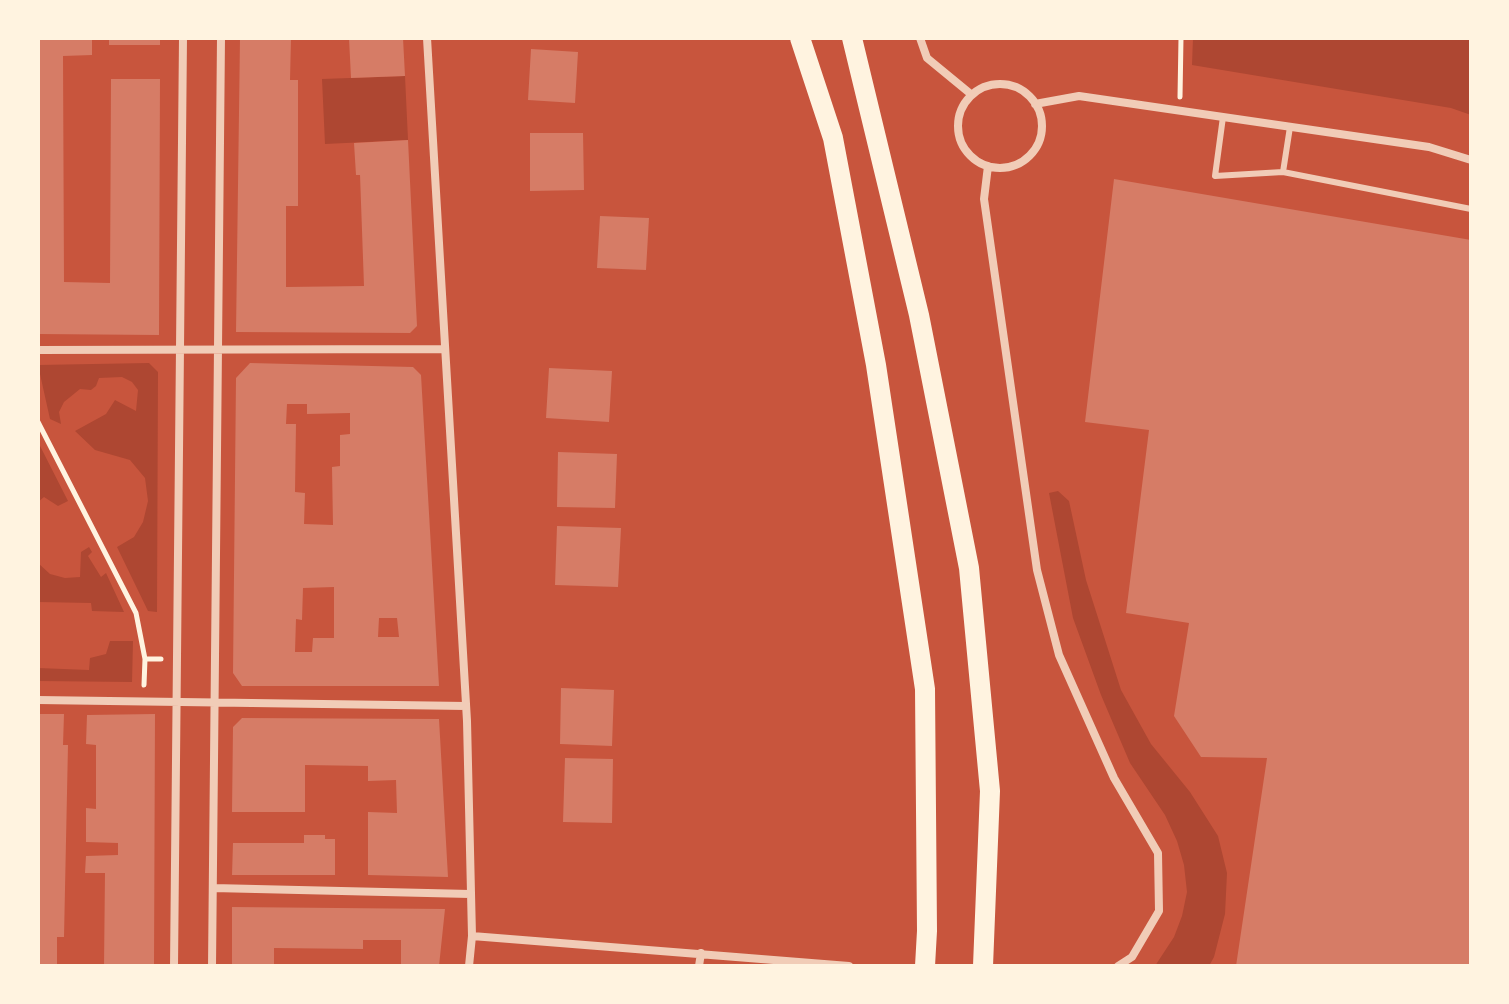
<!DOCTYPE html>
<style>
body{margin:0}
#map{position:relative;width:1509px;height:1004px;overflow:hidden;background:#c8553d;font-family:"Golos Text",sans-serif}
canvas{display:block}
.frame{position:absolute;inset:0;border:40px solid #fff3e0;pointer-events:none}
</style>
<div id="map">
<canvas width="1509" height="1004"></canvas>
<div class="frame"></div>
</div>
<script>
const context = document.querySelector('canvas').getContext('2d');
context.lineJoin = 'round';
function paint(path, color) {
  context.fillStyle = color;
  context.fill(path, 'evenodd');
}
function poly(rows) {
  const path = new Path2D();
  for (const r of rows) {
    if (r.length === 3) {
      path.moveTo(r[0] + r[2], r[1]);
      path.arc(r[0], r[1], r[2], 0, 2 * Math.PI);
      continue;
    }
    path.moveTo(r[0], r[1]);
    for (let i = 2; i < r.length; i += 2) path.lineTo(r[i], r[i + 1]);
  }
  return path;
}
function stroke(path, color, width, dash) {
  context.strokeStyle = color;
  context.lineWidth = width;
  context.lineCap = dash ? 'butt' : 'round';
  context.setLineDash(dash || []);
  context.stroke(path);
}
paint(poly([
 [1193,38,1471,38,1471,115,1451,108,1192,65],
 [405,76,408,140,325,144,322,79],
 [149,363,158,372,157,612,148,611,117,547,134,537,143,522,148,501,145,478,130,460,95,450,75,431,106,414,115,400,136,411,138,390,132,382,122,377,99,378,96,386,91,390,80,389,64,402,59,412,61,424,50,419,38,365],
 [38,442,68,501,58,506,44,497,38,502],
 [1058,491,1069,501,1086,580,1121,690,1151,744,1190,792,1218,836,1227,873,1225,914,1214,957,1209,966,1155,966,1174,937,1182,916,1187,892,1184,865,1177,841,1165,815,1130,763,1101,695,1073,618,1049,493],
 [89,547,92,552,88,556,101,577,106,573,124,612,92,611,91,603,38,602,38,563,50,574,65,578,80,577,81,552],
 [110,641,133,641,132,682,38,681,38,668,89,670,90,658,106,654]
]), '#ae4732');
paint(poly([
 [38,38,92,38,92,55,63,56,64,282,110,283,111,79,160,79,159,335,38,334],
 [109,38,160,38,160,45,109,45],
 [240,38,291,38,290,80,298,80,298,206,286,206,286,287,364,286,360,175,356,175,354,143,408,140,417,326,410,333,236,332],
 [349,38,403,38,405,76,351,78],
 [531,49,578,52,575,103,528,100],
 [530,133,583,133,584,190,530,191],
 [1114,179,1471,240,1471,966,1236,966,1267,758,1201,757,1174,716,1189,623,1126,613,1149,430,1085,422],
 [600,216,649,218,646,270,597,268],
 [250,363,413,367,421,375,439,686,242,686,233,673,236,378],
 [287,404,307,404,307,414,350,413,350,434,340,435,340,466,332,467,333,525,304,524,305,493,295,492,296,424,286,424],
 [334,587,334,638,313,638,312,652,295,652,296,619,302,620,303,588],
 [379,618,397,618,399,637,378,637],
 [549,368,612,371,609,422,546,418],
 [558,452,617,454,615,508,557,507],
 [557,526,621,528,618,587,555,585],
 [561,688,614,690,612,746,560,744],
 [38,714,64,714,63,745,68,745,64,937,57,937,57,966,38,966],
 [155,714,154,966,104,966,105,873,85,873,86,856,118,855,118,843,86,842,86,808,96,809,96,745,86,744,87,715],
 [242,718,439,719,448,877,368,875,368,812,397,813,396,780,368,781,368,766,305,765,305,812,232,812,233,727],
 [565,758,613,759,612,823,563,822],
 [304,835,325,835,325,839,335,839,335,875,232,875,233,843,304,843],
 [232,907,445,909,439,966,401,966,401,940,363,940,363,949,274,948,274,966,232,966]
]), '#d67c66');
stroke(poly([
 [1180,97,1181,38],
 [38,422,136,613,145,659],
 [144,685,145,659,161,659]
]), '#fff3e0', 5);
stroke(poly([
 [1223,117,1215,176,1283,172],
 [1290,127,1283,172,1471,209]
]), '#f1ccb7', 6);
stroke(poly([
 [427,38,467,721,472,936,469,966],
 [920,38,927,58,972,95],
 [1000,126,42],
 [1035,104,1079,96,1429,147,1471,160],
 [988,166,984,199,1037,570,1059,655,1114,778,1158,853,1159,911,1132,957,1118,966],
 [38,350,444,349],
 [38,700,466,706],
 [213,888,470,894],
 [472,936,849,966],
 [174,966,183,38],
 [212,966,221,38],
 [699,966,701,953]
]), '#f1ccb7', 8);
stroke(poly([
 [800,38,833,138,876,365,925,689,927,931,925,966],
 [852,38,919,315,969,568,990,791,983,966]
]), '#fff3e0', 20);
</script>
